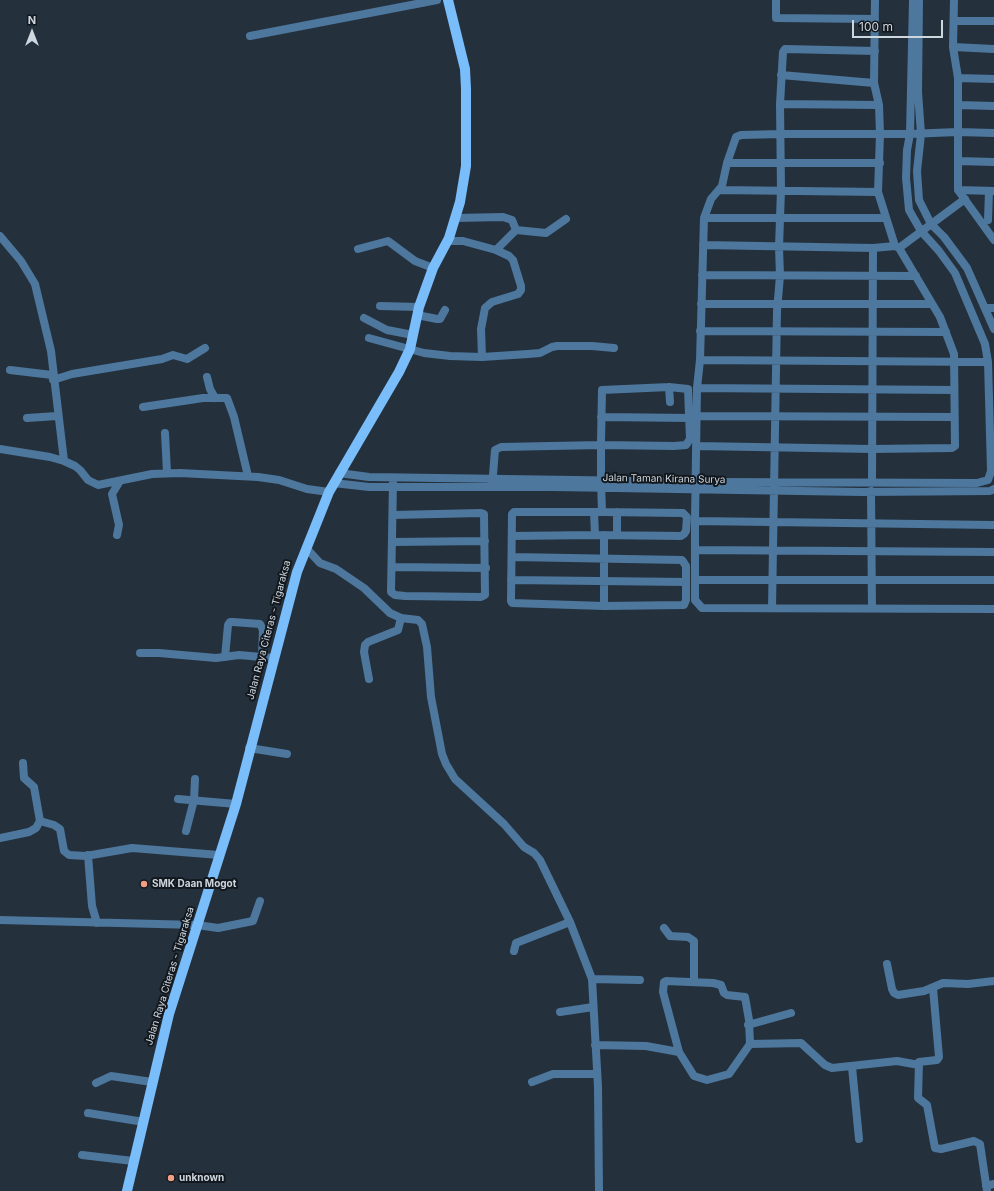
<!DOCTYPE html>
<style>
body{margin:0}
#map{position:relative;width:994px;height:1191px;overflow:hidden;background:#24313d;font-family:Inter,sans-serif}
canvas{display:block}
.north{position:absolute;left:12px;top:12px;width:40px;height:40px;-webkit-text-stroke:3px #12181d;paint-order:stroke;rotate:0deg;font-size:11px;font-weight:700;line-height:16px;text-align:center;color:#ced6de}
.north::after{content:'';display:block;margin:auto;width:14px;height:18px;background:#ced6de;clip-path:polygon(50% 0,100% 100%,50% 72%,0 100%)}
.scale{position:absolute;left:852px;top:20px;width:91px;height:18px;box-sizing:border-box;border:2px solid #ced6de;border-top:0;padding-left:5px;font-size:12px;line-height:14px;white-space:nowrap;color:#ced6de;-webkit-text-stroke:3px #12181d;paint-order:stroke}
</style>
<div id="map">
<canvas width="994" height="1191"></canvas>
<div class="north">N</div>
<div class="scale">100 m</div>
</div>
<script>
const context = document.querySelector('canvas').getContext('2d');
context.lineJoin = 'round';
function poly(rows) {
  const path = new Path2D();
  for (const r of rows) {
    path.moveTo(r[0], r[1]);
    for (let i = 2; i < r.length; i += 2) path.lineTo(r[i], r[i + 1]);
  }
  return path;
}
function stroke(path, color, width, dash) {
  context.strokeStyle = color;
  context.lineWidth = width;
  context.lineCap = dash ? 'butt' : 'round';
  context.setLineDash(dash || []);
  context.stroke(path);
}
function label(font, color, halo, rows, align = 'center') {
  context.font = font + ' Inter,sans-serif';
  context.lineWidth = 4;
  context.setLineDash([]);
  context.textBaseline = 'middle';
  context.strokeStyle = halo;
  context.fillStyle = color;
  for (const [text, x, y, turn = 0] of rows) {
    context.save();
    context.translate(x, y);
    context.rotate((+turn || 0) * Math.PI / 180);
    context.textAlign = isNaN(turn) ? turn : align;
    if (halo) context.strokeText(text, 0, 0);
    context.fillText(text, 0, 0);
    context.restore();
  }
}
stroke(poly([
 [776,0,776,18,875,19],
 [919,0,918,92,921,134,917,171,919,200,931,224,944,237,967,268,994,329],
 [954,0,953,47,958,78,958,190,994,240],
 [954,21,994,21],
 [250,36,437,0],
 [953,47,994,49],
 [781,75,874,83],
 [958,78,994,79],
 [780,104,879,105],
 [958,105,994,106],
 [994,133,957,132,910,134,781,134,741,135,736,137,727,163,722,186,711,199,704,218,700,360,697,388,695,521,695,600,702,608,994,609],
 [958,161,994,162],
 [727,163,880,163],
 [719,190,878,192],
 [958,190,994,191],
 [455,218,503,217,512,220,516,230,496,250],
 [704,218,885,218],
 [988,220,989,191],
 [516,230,546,233,566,219],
 [0,236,21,261,35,284,51,351,64,461],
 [447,241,463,241,496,250,509,256,513,260,521,286,521,290,518,294,492,302,485,308,481,329,482,357],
 [703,245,873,248,895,246],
 [899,248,965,199],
 [358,249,388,241,415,261,433,268],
 [702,275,916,276],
 [701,304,932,304],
 [380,306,419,307],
 [986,308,994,308],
 [417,315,437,319,440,319,445,310],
 [364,318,387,330,413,335],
 [700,331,946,332],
 [369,338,424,353,450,356,482,357,528,354,540,353,552,347,557,346,592,346,614,348],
 [700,360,988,362],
 [10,370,52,375],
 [207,377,210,389,215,398],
 [53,380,72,374,162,359,173,355,187,359,205,348],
 [669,387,670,402],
 [697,388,953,390],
 [143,407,203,398,227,398,234,417,248,476],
 [697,416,954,417],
 [601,417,690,418],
 [27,418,57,416],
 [165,433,167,473],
 [696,446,872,449,952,448,955,446,954,354,940,317,899,248,895,246,878,192,880,134,879,105,874,83,875,0],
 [0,449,50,457,64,461,75,466,80,470,88,480,98,485,152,474,180,473,258,477,279,480,307,489,329,492],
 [339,473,369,477,711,482,977,483,988,480,991,471,988,362,985,344,955,273,939,251,921,231,909,210,906,178,907,150,910,134,913,0],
 [334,483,369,487,554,487,862,492,990,491,994,489],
 [872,483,873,248],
 [492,487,495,450,501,447,601,445,674,446,686,445,690,439,688,389,669,387,602,390,601,442,601,481,602,512,594,512,595,535,681,536,684,534,686,531,687,517,683,513,602,512],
 [871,491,872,608],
 [617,512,617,535],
 [393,515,481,513,484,514,485,595,481,597,405,596,395,595,391,592,393,482],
 [695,521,994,525],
 [117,535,119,525,112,494,120,481],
 [604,535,604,606],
 [512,536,595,535],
 [392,542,485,541],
 [306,548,320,563,336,569,364,588,390,613,401,618,418,620,422,624,427,647,431,697,442,754,446,764,455,779,504,824,524,847,534,853,540,860,570,922,592,979,598,1087,599,1191],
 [695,550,994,552],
 [512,557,682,560,686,566,686,600,684,605,604,606,512,603,511,601,512,514,514,512,594,512],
 [392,567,486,568],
 [511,580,686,582],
 [695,580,994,580],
 [772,608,777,311,780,276,779,247,781,190,780,104,783,52,785,49,875,51],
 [140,653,159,653,216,658,239,655,273,658],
 [225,657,228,625,230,622,233,622,260,624,263,630,262,657],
 [369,679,364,652,365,645,368,642,398,630,401,618],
 [249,748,287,754],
 [23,763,24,778,34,787,40,821],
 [178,799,236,804],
 [186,831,194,800,195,779],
 [0,838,29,832,36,828,40,821,54,825,60,829,64,851,69,855,86,856,132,848,219,855],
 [88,855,92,906,97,923],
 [0,920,197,925,218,928,253,921,260,901],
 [664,928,670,936,688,937,694,941,694,982],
 [514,951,516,943,570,922],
 [887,964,892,989,894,993,898,995,924,991,943,983,968,984,994,981],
 [592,979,640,980],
 [933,988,939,1057,937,1060,919,1062,918,1098,927,1105,935,1148,941,1149,974,1141,980,1144,987,1191],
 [560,1012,593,1007],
 [748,1025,791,1013],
 [750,1044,729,1074,707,1080,694,1076,679,1052,663,992,664,982,666,981,713,983,721,985,724,993,727,995,745,997,749,1020,750,1044,801,1043,825,1065,832,1068,897,1061,919,1065],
 [595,1045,646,1046,679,1052],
 [852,1067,859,1139],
 [532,1082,553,1074,597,1074],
 [96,1083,111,1076,152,1082],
 [88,1113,144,1122],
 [82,1155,133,1161],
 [986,1186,994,1184]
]), '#4e779d', 8);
stroke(poly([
 [127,1191,169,1014,236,804,297,572,329,492,399,372,410,349,419,307,433,268,449,238,460,202,466,166,466,89,465,69,448,0]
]), '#79bdfb', 10);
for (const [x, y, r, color] of [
 [144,884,4,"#f39f86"],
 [171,1178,4,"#f39f86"]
]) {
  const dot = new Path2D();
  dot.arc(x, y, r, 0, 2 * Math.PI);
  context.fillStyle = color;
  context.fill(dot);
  stroke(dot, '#12181d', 1.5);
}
label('10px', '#ced6de', '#12181d', [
 ["Jalan Taman Kirana Surya",664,479,1],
 ["Jalan Raya Citeras - Tigaraksa",269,630,-75],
 ["Jalan Raya Citeras - Tigaraksa",170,976,-73]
]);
label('bold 10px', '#ced6de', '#12181d', [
 ["SMK Daan Mogot",152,884],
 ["unknown",179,1178]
], 'left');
</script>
